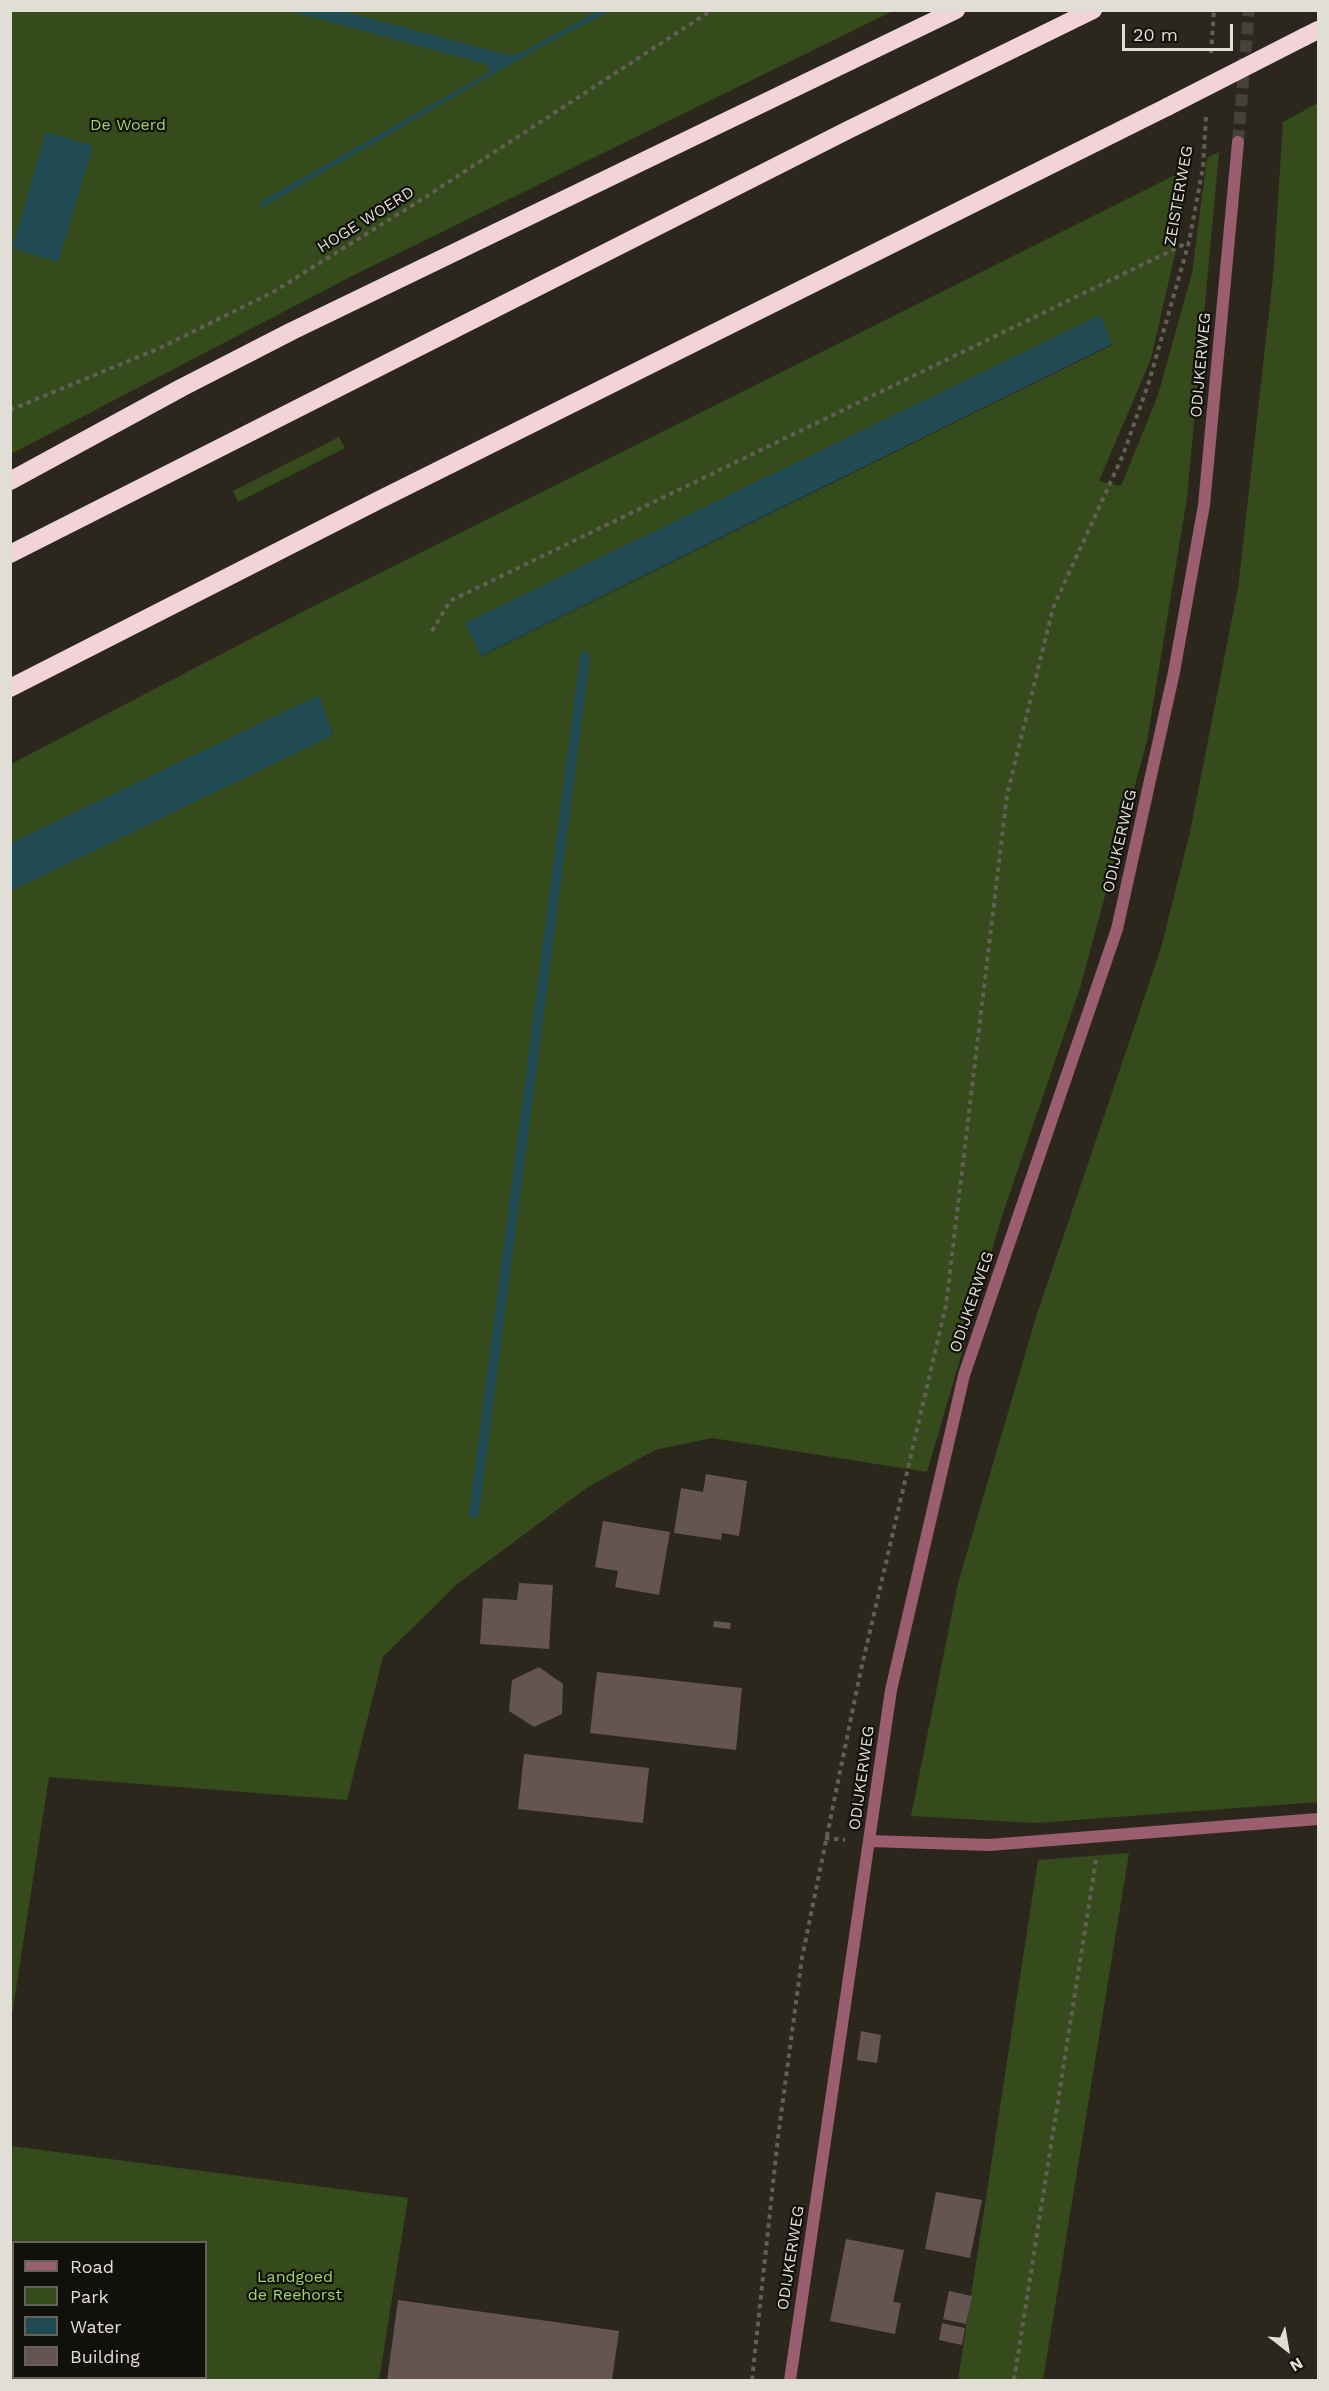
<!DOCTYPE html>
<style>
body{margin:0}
#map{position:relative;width:1329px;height:2391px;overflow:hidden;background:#2c271c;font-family:"Work Sans",sans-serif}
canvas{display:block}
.frame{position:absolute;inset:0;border:12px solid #e1ded6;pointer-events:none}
.legend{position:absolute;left:12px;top:2241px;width:195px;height:138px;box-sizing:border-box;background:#12100b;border:2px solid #65625c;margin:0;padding:8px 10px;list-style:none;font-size:18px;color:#e1ded6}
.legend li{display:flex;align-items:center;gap:12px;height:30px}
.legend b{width:30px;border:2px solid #65625c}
.north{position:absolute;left:1257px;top:2319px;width:60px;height:60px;-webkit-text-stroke:4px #12100b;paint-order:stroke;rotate:149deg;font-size:16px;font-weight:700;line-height:24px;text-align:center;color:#e1ded6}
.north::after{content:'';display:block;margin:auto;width:21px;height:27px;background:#e1ded6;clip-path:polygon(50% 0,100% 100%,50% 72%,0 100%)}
.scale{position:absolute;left:1122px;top:24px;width:111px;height:27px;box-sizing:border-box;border:3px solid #e1ded6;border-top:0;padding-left:8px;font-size:18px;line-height:21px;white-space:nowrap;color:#e1ded6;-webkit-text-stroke:4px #12100b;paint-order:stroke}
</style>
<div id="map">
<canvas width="1329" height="2391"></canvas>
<div class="frame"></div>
<ul class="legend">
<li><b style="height:8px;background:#9b5e6e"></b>Road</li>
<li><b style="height:16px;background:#354b1b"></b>Park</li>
<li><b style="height:16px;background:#214b53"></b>Water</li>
<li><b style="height:16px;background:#645452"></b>Building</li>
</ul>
<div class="north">N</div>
<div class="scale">20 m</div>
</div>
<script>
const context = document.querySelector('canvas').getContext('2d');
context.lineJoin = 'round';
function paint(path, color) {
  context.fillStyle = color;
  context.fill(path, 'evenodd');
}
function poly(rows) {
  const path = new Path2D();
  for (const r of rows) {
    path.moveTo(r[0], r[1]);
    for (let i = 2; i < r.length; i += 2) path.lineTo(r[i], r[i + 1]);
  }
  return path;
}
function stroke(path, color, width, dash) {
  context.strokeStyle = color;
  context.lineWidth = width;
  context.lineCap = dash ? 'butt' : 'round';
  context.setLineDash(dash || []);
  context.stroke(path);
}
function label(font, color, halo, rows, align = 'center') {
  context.font = font + ' "Work Sans",sans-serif';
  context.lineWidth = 4.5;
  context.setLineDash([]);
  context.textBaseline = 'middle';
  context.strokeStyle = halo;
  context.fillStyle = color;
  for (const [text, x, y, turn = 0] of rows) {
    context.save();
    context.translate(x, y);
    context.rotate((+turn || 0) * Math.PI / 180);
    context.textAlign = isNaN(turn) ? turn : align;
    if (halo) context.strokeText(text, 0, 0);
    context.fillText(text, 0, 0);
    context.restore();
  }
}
paint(poly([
 [10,11,893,11,354,275,11,454],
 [1318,103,1318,1802,1036,1823,911,1816,958,1583,1036,1317,1161,948,1190,832,1238,588,1273,277,1283,122],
 [1219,152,1187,498,1147,741,1080,988,1002,1216,927,1472,712,1438,655,1450,588,1487,456,1585,383,1657,347,1800,49,1777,11,2021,11,891,333,735,319,696,11,843,11,764,300,613,1187,169,1180,232,1151,359,1099,481,1121,486,1158,395,1192,273,1207,158],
 [1100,315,1112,345,482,656,466,623],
 [339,437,345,448,238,502,233,491],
 [1129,1853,1043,2380,958,2380,1038,1860],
 [11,2146,408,2198,379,2380,11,2380],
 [14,2242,206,2242,206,2378,14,2378]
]), '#354b1b');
paint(poly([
 [289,11,342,11,508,55,521,53,597,11,610,11,546,44,261,208,260,202,491,71,486,64],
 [46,132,93,146,58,262,12,248],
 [1100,315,1112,344,481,656,465,623],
 [319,695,333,735,11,891,11,843]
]), '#214b53');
stroke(poly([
 [474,1513,585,657]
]), '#214b53', 10);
paint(poly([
 [706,1474,747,1481,739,1536,722,1533,721,1540,674,1533,681,1488,703,1492],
 [603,1521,670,1532,659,1595,615,1587,618,1571,595,1567],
 [519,1583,553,1585,549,1649,480,1644,483,1598,517,1600],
 [714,1621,731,1623,730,1629,713,1627],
 [539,1667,563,1684,562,1714,534,1727,509,1711,512,1680],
 [597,1672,742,1688,736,1750,590,1733],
 [524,1754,649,1768,643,1823,518,1809],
 [861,2031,881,2035,877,2063,857,2060],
 [936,2192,982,2200,970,2258,925,2249],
 [846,2239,904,2250,893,2302,901,2303,895,2334,830,2321],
 [949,2291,972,2296,966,2324,943,2319],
 [398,2300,619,2331,612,2380,387,2380],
 [942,2323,965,2328,962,2345,939,2340]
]), '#645452');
stroke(poly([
 [1238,142,1249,10]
]), '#474238', 12, [12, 6]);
stroke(poly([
 [1211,53,1214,10],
 [10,410,160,348,273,292,424,198,712,10],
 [432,631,450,601,1189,242],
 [825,1838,845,1840],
 [752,2380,778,2137,802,1958,860,1674,946,1305,1007,795,1053,608,1123,455,1149,382,1189,242,1203,167,1206,117],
 [1014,2380,1096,1860]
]), '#645f55', 4, [4.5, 4.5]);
stroke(poly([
 [870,1841,989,1845,1318,1819]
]), '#9b5e6e', 12);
stroke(poly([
 [790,2380,891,1690,964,1375,1117,929,1174,672,1204,505,1238,142]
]), '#9b5e6e', 12);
stroke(poly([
 [1304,37,1318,30],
 [10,481,181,388,292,331,956,10],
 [10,554,848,130,1093,10],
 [10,688,377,501,1167,107]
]), '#f2d3da', 18);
stroke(poly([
 [1167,107,1304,37]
]), '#f2d3da', 18);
label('16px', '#a0d566', '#12100b', [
 ["De Woerd",128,125],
 ["Landgoed",295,2277],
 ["de Reehorst",295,2295]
]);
label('16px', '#e1ded6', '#12100b', [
 ["ZEISTERWEG",1179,196,-80],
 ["HOGE WOERD",366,220,-32],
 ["ODIJKERWEG",1201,365,-85],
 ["ODIJKERWEG",1120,841,-77],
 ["ODIJKERWEG",972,1302,-71],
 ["ODIJKERWEG",862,1778,-82],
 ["ODIJKERWEG",791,2258,-81]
]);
</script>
